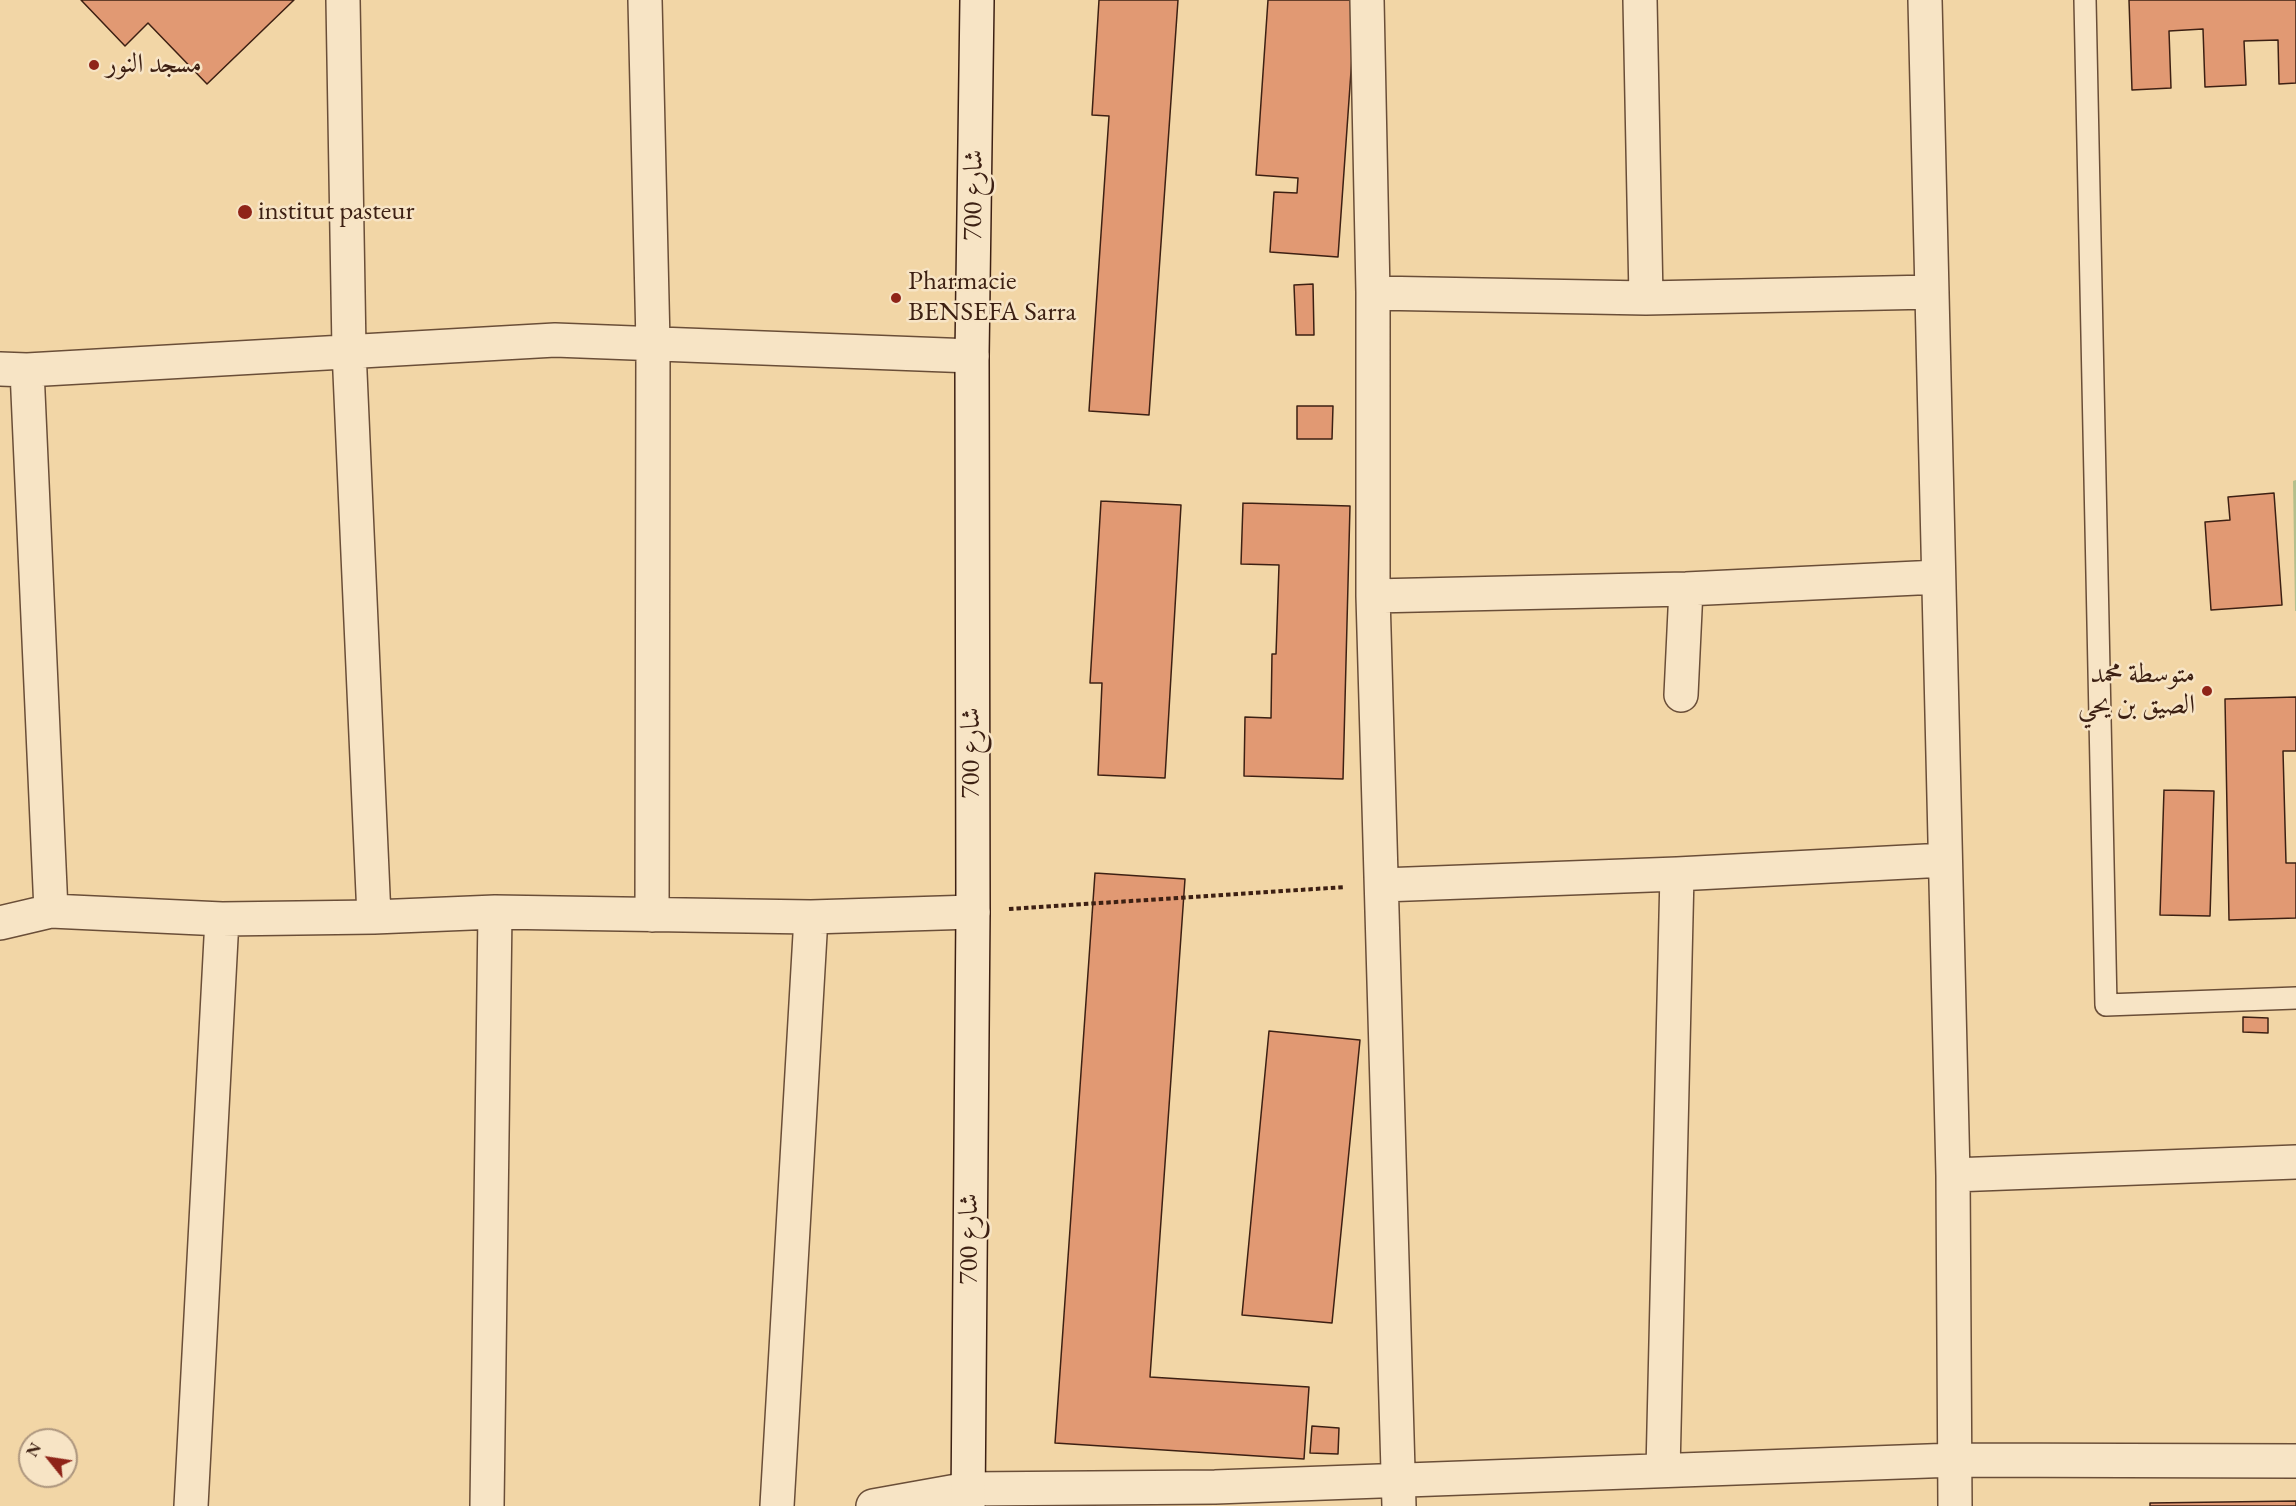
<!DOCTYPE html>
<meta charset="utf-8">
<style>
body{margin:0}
#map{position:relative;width:2296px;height:1506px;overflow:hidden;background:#f2d6a6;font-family:"EB Garamond",serif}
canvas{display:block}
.north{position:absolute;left:18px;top:1428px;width:60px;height:60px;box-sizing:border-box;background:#f7e4c5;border:2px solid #ad967e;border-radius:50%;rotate:300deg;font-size:16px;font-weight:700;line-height:24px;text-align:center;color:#3d2013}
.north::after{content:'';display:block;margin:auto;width:21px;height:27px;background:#8f2418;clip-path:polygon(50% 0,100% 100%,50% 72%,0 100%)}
</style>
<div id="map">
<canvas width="2296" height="1506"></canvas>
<div class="north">N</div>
</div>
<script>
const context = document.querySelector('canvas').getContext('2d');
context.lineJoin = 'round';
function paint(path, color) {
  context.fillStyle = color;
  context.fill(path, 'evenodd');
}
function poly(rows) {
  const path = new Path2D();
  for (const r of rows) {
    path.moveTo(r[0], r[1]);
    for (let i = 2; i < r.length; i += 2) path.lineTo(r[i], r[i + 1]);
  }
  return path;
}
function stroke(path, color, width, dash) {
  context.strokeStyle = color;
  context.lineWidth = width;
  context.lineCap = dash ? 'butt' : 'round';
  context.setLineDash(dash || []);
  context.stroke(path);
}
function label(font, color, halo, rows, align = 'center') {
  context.font = font + ' "EB Garamond",Amiri,serif';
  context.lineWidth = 5;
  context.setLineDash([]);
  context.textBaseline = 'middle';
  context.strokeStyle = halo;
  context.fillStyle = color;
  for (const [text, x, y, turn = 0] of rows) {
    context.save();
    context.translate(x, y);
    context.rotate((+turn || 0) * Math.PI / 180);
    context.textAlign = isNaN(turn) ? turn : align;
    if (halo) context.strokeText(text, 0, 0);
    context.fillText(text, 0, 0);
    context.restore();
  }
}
paint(poly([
 [2296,480,2296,611,2295,611,2293,481]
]), '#b4bf8c');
const building = poly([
 [81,0,294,0,207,84,148,23,125,46,81,0],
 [1099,0,1178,0,1149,415,1089,411,1109,116,1092,115,1099,0],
 [1268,0,1356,0,1338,257,1270,252,1274,192,1297,193,1298,178,1256,175,1268,0],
 [2129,0,2296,0,2296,83,2279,84,2278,40,2244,41,2246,85,2205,87,2203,29,2169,31,2171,88,2132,90,2129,0],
 [1313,284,1314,335,1296,335,1294,285,1313,284],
 [1297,406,1333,406,1332,439,1297,439,1297,406],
 [2274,493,2282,605,2211,610,2205,522,2230,520,2228,497,2274,493],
 [1101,501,1181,505,1165,778,1098,775,1102,683,1090,683,1101,501],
 [1243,503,1350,506,1343,779,1244,776,1245,717,1271,718,1272,654,1276,654,1279,565,1241,564,1243,503],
 [2296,697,2296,751,2283,751,2286,863,2296,863,2296,918,2229,920,2225,699,2296,697],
 [2164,790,2214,791,2210,916,2160,915,2164,790],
 [1095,873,1185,879,1150,1377,1309,1387,1304,1459,1055,1443,1095,873],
 [2243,1017,2268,1018,2268,1033,2243,1032,2243,1017],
 [1269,1031,1360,1040,1332,1323,1242,1315,1269,1031],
 [1312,1426,1339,1428,1338,1454,1310,1453,1312,1426],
 [2296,1501,2296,1506,2150,1506,2150,1503,2296,1501]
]);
paint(building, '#e19973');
stroke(building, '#3d2013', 1.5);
const service = poly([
 [2085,0,2106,1005,2296,998]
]);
const minor = poly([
 [343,0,349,350,374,917],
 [645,0,653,343,652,915],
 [1367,0,1373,293,1373,596,1399,1506],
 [1640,0,1646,298],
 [1925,0,1953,1175,1955,1506],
 [1373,293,1646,298,1932,292],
 [0,369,27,370,555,340,972,356],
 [27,370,51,911],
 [1373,596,1686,589,1938,577],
 [1681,695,1686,589],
 [1382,885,1677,874,1945,860],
 [0,923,51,911,222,919,374,917,495,912,811,917,973,912],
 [1953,1175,2296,1162],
 [1663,1470,1677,874],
 [191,1506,222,919],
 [487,1506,495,912],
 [777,1506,811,917],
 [873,1506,968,1489,1215,1487,1955,1460,2296,1461]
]);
const secondary = poly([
 [968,1506,973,912,972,356,977,0]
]);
stroke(service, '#6a4e38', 24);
stroke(minor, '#6a4e38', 36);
stroke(secondary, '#3d2013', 36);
stroke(poly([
 [1009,909,1345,887]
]), '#3d2013', 4, [4.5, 3]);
stroke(service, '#f7e4c5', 21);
stroke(minor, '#f7e4c5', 33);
stroke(secondary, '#f7e4c5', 33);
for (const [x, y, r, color] of [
 [94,65,6,"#8f2418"],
 [245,212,8,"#8f2418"],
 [896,298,6,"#8f2418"],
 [2207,691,6,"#8f2418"]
]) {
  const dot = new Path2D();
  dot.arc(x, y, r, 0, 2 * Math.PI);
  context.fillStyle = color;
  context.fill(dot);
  stroke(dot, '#f7e4c5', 2);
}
label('27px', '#3d2013', '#f7e4c5', [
 ["مسجد النور",106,65],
 ["institut pasteur",258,212],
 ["Pharmacie",908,282],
 ["BENSEFA Sarra",908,313],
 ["متوسطة محمد",2195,675,"right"],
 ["الصيق بن يحي",2195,706,"right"]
], 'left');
label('27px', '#3d2013', '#f7e4c5', [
 ["شارع 700",974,195,-89],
 ["شارع 700",972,753,-90],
 ["شارع 700",970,1239,-90]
]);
</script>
